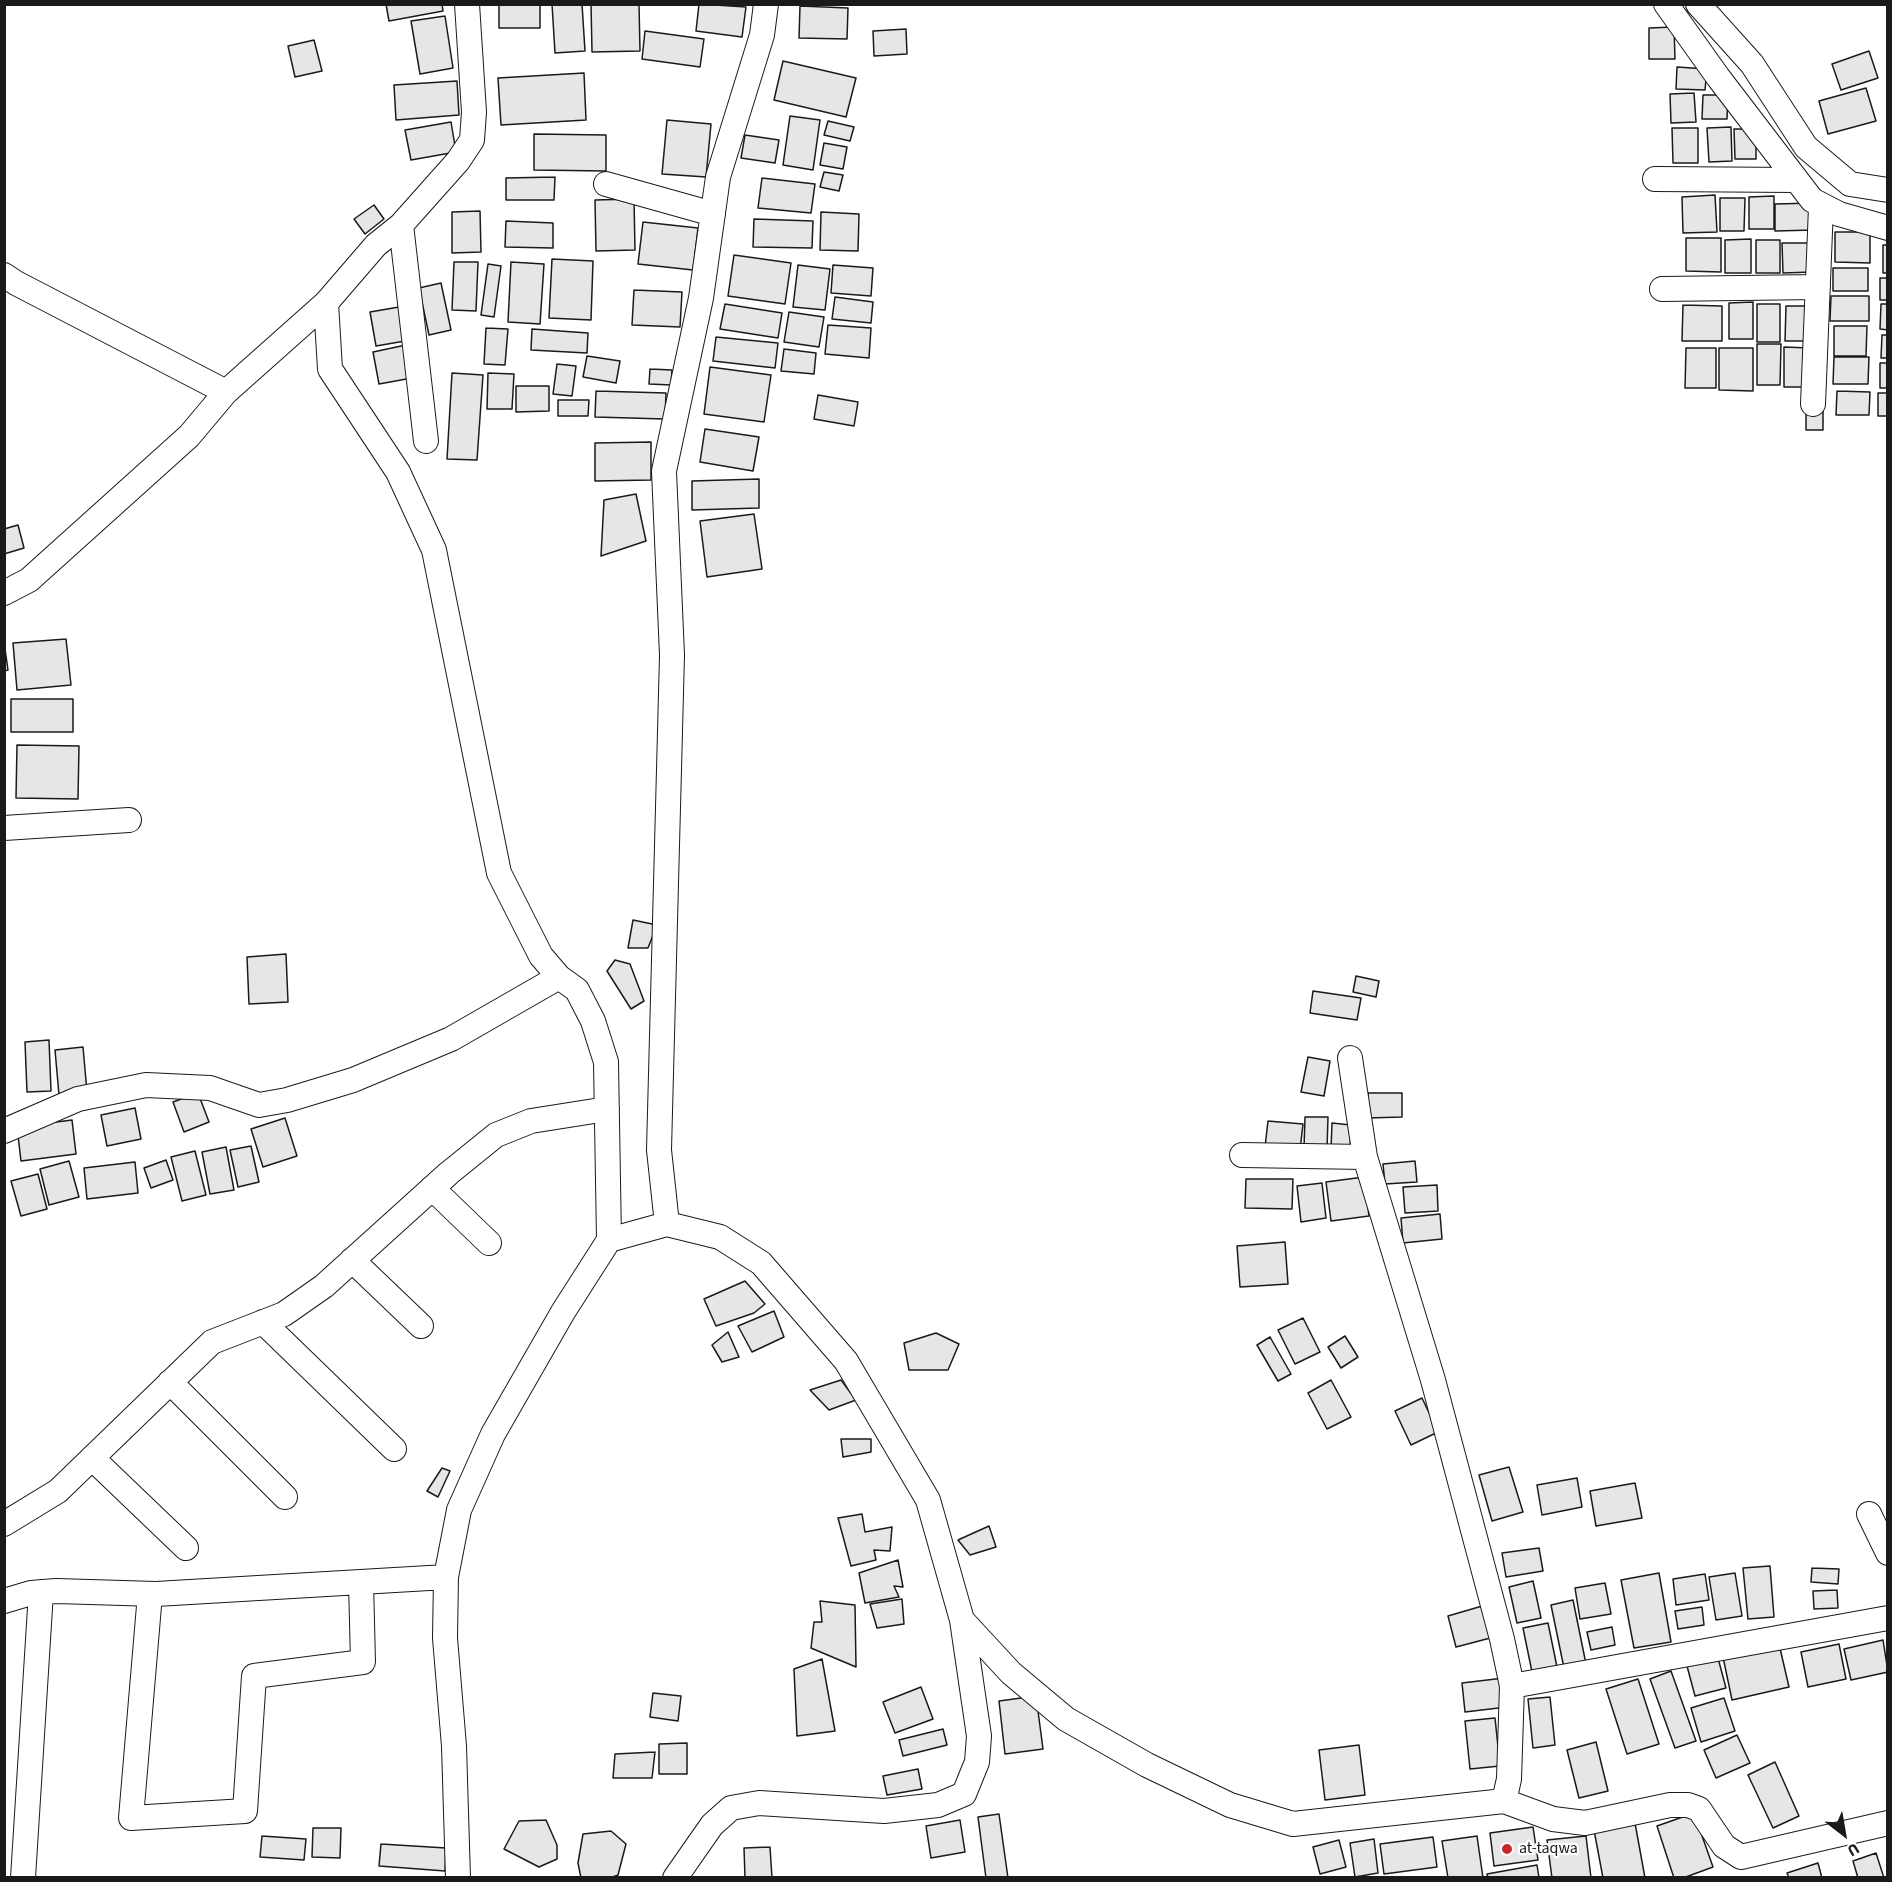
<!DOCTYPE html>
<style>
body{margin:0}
#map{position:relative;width:1892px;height:1882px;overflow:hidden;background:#fff;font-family:"Source Sans 3",sans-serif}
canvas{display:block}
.frame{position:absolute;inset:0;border:6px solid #1a1a1a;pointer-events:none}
.north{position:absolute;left:1814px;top:1804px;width:60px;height:60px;-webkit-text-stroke:4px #fff;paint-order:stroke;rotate:149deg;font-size:16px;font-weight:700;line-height:24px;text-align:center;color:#1a1a1a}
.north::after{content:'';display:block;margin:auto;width:21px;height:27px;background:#1a1a1a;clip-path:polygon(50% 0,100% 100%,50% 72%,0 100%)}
</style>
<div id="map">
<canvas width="1892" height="1882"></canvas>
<div class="frame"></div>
<div class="north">U</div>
</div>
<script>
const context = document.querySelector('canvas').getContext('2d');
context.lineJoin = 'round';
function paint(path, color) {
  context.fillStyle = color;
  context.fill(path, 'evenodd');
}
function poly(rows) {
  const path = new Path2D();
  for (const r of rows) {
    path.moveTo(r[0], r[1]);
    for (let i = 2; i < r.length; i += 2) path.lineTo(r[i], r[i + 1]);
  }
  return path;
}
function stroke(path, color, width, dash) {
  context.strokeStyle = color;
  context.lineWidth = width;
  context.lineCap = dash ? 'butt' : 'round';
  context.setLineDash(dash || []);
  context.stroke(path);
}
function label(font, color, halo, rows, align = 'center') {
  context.font = font + ' "Source Sans 3",sans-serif';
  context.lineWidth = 4.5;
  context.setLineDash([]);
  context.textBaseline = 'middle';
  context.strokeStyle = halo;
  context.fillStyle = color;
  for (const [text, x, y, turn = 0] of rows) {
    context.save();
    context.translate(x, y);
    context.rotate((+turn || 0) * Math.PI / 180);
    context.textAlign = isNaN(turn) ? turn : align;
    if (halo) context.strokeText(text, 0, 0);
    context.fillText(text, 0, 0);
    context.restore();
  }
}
const building = poly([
 [386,4,442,4,443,11,389,21,386,4],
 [499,4,540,4,540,28,499,28,499,4],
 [552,4,582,4,585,51,555,53,552,4],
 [591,4,639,4,640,51,592,52,591,4],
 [699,4,746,7,742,37,696,31,699,4],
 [800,6,848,8,847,39,799,38,800,6],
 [445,16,453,68,420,74,411,21,445,16],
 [1674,27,1675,59,1649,59,1649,28,1674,27],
 [906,29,907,54,874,56,873,31,906,29],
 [645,31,704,39,700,67,642,59,645,31],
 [314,40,322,71,295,77,288,46,314,40],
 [1869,51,1878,78,1841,90,1832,64,1869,51],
 [783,61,856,78,846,117,774,100,783,61],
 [1677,67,1707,69,1705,90,1676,89,1677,67],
 [584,73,586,120,501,125,498,78,584,73],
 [457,81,459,115,396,120,394,85,457,81],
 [1866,88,1876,121,1828,134,1819,101,1866,88],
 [1694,93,1696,122,1671,123,1670,94,1694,93],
 [1703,95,1728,95,1727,119,1702,119,1703,95],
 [790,116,820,120,813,170,783,165,790,116],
 [667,120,711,124,706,177,662,174,667,120],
 [828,121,854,127,850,141,824,135,828,121],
 [451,122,456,152,411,160,405,130,451,122],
 [1731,127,1732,161,1709,162,1707,128,1731,127],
 [1672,128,1698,128,1698,163,1673,163,1672,128],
 [1734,129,1756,129,1756,159,1735,159,1734,129],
 [534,134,606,135,606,171,534,170,534,134],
 [745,135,779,140,775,163,741,158,745,135],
 [824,143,847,147,843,169,820,165,824,143],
 [824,172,843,175,839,191,820,187,824,172],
 [555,177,554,200,506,200,506,178,555,177],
 [762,178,815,184,811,213,758,208,762,178],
 [1715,195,1717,232,1683,233,1682,197,1715,195],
 [1774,196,1774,229,1749,229,1749,197,1774,196],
 [1720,198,1745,198,1744,231,1720,231,1720,198],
 [634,199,635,250,596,251,595,200,634,199],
 [1814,203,1814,230,1775,231,1775,204,1814,203],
 [374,205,384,219,365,234,354,219,374,205],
 [480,211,481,252,452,253,452,212,480,211],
 [821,212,859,214,858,251,820,250,821,212],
 [754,219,813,221,812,248,753,247,754,219],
 [506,221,553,223,553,248,505,247,506,221],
 [643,222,698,228,693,270,638,264,643,222],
 [1835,232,1870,232,1870,263,1835,262,1835,232],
 [1686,238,1721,238,1721,272,1686,271,1686,238],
 [1751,239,1751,273,1725,273,1725,240,1751,239],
 [1756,240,1780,240,1780,273,1756,273,1756,240],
 [1782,243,1812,243,1812,272,1783,273,1782,243],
 [1883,245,1888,245,1888,273,1883,273,1883,245],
 [734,255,791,263,785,304,728,296,734,255],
 [552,259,593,261,591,320,549,318,552,259],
 [454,262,478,262,476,311,452,310,454,262],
 [511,262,544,264,540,324,508,322,511,262],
 [488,264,501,266,494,317,481,315,488,264],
 [798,265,830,269,825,310,793,307,798,265],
 [833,265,873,268,871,296,831,293,833,265],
 [1833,268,1868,268,1868,291,1833,291,1833,268],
 [1880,278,1888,278,1888,300,1880,300,1880,278],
 [441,283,451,330,429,335,419,288,441,283],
 [634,290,682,292,680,327,632,325,634,290],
 [1831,296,1869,296,1869,321,1830,321,1831,296],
 [835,297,873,302,871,323,832,319,835,297],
 [1753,302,1753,339,1729,339,1729,303,1753,302],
 [725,304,782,313,778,338,720,329,725,304],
 [1757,304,1780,304,1780,342,1757,342,1757,304],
 [1881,304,1888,304,1888,330,1880,329,1881,304],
 [1683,305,1722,306,1722,341,1682,341,1683,305],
 [1786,306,1810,306,1810,341,1785,341,1786,306],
 [399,307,405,341,376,346,370,312,399,307],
 [789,312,824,317,819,347,784,342,789,312],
 [828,325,871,328,869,358,825,354,828,325],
 [1834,326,1867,326,1866,356,1834,356,1834,326],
 [486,328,508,329,505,365,484,364,486,328],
 [532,329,588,333,587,353,531,350,532,329],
 [1882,335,1888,335,1888,358,1881,358,1882,335],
 [716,337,778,343,775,368,713,361,716,337],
 [1757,344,1781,344,1780,385,1757,385,1757,344],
 [406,345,412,378,379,384,373,352,406,345],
 [1784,347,1810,348,1810,387,1784,387,1784,347],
 [1686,348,1716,348,1716,388,1685,388,1686,348],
 [1719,348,1753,348,1753,391,1719,390,1719,348],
 [784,349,816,353,814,374,781,371,784,349],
 [587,356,620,361,616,383,583,377,587,356],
 [1834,357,1869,357,1868,384,1833,384,1834,357],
 [1880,363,1888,363,1888,388,1880,388,1880,363],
 [557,364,576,366,572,396,553,394,557,364],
 [710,367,771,375,764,422,704,414,710,367],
 [650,369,672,370,671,385,649,384,650,369],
 [452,373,483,375,477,460,447,459,452,373],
 [488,373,514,374,512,409,487,409,488,373],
 [516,386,549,386,549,411,516,412,516,386],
 [596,391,666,393,665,419,595,417,596,391],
 [1837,391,1870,392,1869,415,1836,415,1837,391],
 [1878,393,1888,393,1888,416,1878,416,1878,393],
 [818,395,858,402,854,426,814,419,818,395],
 [558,400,589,400,588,416,558,416,558,400],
 [1806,410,1823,410,1823,430,1806,430,1806,410],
 [705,429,759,437,753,471,700,462,705,429],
 [651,442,651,480,595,481,595,443,651,442],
 [759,479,759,508,692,510,692,481,759,479],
 [636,494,646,541,601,556,604,500,636,494],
 [754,514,762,569,707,577,700,521,754,514],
 [18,525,24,548,4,554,4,529,18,525],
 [66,639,71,685,17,690,13,643,66,639],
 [4,642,8,670,4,671,4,642],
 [11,699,73,699,73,732,11,732,11,699],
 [17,745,79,746,78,799,16,798,17,745],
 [633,920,657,925,648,948,628,948,633,920],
 [286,954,288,1002,249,1004,247,957,286,954],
 [615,960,630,964,644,1001,631,1009,607,971,615,960],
 [1356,976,1379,981,1376,997,1353,992,1356,976],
 [1313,991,1361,998,1357,1020,1310,1013,1313,991],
 [49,1040,51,1091,27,1092,25,1042,49,1040],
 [83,1047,87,1092,59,1095,55,1050,83,1047],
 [1308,1057,1330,1061,1324,1096,1301,1092,1308,1057],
 [198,1093,209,1122,184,1132,173,1102,198,1093],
 [1368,1093,1402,1093,1402,1117,1368,1118,1368,1093],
 [135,1108,141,1139,107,1146,101,1115,135,1108],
 [1305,1117,1328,1117,1327,1149,1304,1148,1305,1117],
 [285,1118,297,1156,263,1167,251,1129,285,1118],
 [72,1120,76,1154,21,1161,17,1127,72,1120],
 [1268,1121,1303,1124,1300,1150,1265,1147,1268,1121],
 [1332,1123,1351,1125,1350,1150,1331,1149,1332,1123],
 [251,1146,259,1182,238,1187,230,1150,251,1146],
 [226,1147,234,1190,210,1194,202,1152,226,1147],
 [195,1151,206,1195,182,1201,171,1157,195,1151],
 [166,1160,173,1180,151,1188,144,1168,166,1160],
 [69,1161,79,1197,49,1205,40,1169,69,1161],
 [1415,1161,1417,1182,1385,1184,1383,1164,1415,1161],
 [135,1162,138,1193,87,1199,84,1168,135,1162],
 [38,1174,47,1209,21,1216,11,1181,38,1174],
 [1364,1177,1369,1216,1331,1221,1326,1182,1364,1177],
 [1246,1179,1293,1179,1292,1209,1245,1208,1246,1179],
 [1322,1183,1326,1218,1301,1222,1297,1186,1322,1183],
 [1437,1185,1438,1211,1405,1213,1403,1187,1437,1185],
 [1440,1214,1442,1239,1403,1243,1401,1218,1440,1214],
 [1285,1242,1288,1284,1240,1287,1237,1246,1285,1242],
 [745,1281,765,1304,754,1313,716,1326,704,1299,745,1281],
 [774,1311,784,1337,752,1352,738,1326,774,1311],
 [1303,1318,1320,1352,1295,1364,1278,1330,1303,1318],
 [728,1332,739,1357,722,1362,712,1345,728,1332],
 [936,1333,959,1344,948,1370,909,1370,904,1343,936,1333],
 [1345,1336,1358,1357,1341,1368,1328,1347,1345,1336],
 [1270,1337,1291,1374,1278,1381,1257,1345,1270,1337],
 [841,1380,856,1400,829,1410,810,1390,841,1380],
 [1331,1380,1351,1417,1327,1429,1308,1393,1331,1380],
 [1422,1398,1438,1432,1411,1445,1395,1411,1422,1398],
 [841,1439,871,1439,871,1452,843,1457,841,1439],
 [1509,1467,1523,1512,1492,1521,1479,1475,1509,1467],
 [442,1468,450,1471,438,1497,427,1491,442,1468],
 [1577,1478,1582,1507,1542,1515,1537,1485,1577,1478],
 [1635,1483,1642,1518,1596,1526,1590,1491,1635,1483],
 [862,1514,865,1532,892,1527,890,1551,874,1550,876,1560,851,1566,838,1518,862,1514],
 [989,1526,996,1547,970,1555,958,1540,989,1526],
 [1539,1548,1543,1571,1506,1577,1502,1553,1539,1548],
 [898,1560,903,1587,894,1586,899,1597,865,1603,859,1573,898,1560],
 [1770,1566,1774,1617,1748,1619,1743,1568,1770,1566],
 [1812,1568,1839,1569,1838,1584,1811,1582,1812,1568],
 [1659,1573,1671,1642,1634,1648,1621,1580,1659,1573],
 [1735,1573,1742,1616,1716,1620,1709,1577,1735,1573],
 [1705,1574,1709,1600,1676,1605,1673,1579,1705,1574],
 [1533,1581,1541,1618,1517,1623,1509,1587,1533,1581],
 [1605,1583,1611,1614,1580,1619,1575,1588,1605,1583],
 [1837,1590,1838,1608,1814,1609,1813,1591,1837,1590],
 [902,1599,904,1624,877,1628,870,1604,902,1599],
 [1573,1600,1586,1664,1564,1668,1551,1605,1573,1600],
 [820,1601,855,1605,856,1667,811,1648,814,1622,822,1622,820,1601],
 [1489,1604,1498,1636,1456,1647,1448,1616,1489,1604],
 [1702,1607,1704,1625,1678,1629,1675,1611,1702,1607],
 [1548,1623,1557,1667,1532,1672,1523,1628,1548,1623],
 [1612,1627,1615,1645,1591,1650,1587,1632,1612,1627],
 [1883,1640,1888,1672,1851,1680,1844,1649,1883,1640],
 [1779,1644,1789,1687,1732,1700,1723,1657,1779,1644],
 [1839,1644,1846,1679,1808,1687,1801,1652,1839,1644],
 [1718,1658,1726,1688,1695,1696,1687,1666,1718,1658],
 [822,1659,835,1731,797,1736,794,1669,822,1659],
 [1671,1671,1696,1741,1675,1748,1650,1679,1671,1671],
 [1504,1678,1507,1707,1465,1712,1462,1683,1504,1678],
 [1638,1679,1659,1744,1627,1754,1606,1689,1638,1679],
 [921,1687,933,1719,895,1733,883,1702,921,1687],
 [653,1693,681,1696,678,1721,650,1717,653,1693],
 [1036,1696,1043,1749,1005,1754,999,1701,1036,1696],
 [1550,1697,1555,1745,1533,1748,1528,1699,1550,1697],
 [1724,1698,1735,1731,1701,1742,1691,1708,1724,1698],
 [1495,1718,1500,1766,1470,1769,1465,1721,1495,1718],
 [943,1729,947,1745,903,1756,899,1740,943,1729],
 [1737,1735,1750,1763,1716,1778,1704,1750,1737,1735],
 [1596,1742,1608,1791,1579,1798,1567,1750,1596,1742],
 [687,1743,687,1774,659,1774,659,1744,687,1743],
 [1359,1745,1365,1795,1325,1800,1319,1750,1359,1745],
 [655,1752,652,1778,613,1778,615,1754,655,1752],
 [1775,1762,1799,1816,1773,1828,1748,1775,1775,1762],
 [918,1769,922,1789,887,1795,883,1776,918,1769],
 [1694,1813,1713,1867,1683,1878,1674,1878,1657,1826,1694,1813],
 [999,1814,1008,1878,986,1878,978,1817,999,1814],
 [546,1820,557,1845,557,1859,539,1867,504,1849,519,1821,546,1820],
 [960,1820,965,1852,931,1858,926,1826,960,1820],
 [1635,1823,1645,1878,1603,1878,1594,1830,1635,1823],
 [1533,1827,1538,1860,1494,1866,1490,1833,1533,1827],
 [313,1828,341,1828,340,1858,312,1857,313,1828],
 [611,1831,626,1844,618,1875,610,1878,581,1878,578,1863,583,1834,611,1831],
 [262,1836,306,1839,304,1860,260,1857,262,1836],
 [1477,1836,1483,1878,1448,1878,1442,1841,1477,1836],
 [1586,1836,1591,1878,1552,1878,1547,1840,1586,1836],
 [1433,1837,1437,1867,1384,1874,1380,1844,1433,1837],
 [1374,1839,1378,1873,1355,1877,1350,1843,1374,1839],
 [1339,1840,1346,1867,1320,1874,1313,1847,1339,1840],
 [381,1844,446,1848,445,1871,379,1866,381,1844],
 [770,1847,772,1878,745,1878,744,1848,770,1847],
 [1876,1853,1884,1878,1858,1878,1853,1861,1876,1853],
 [1818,1863,1822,1878,1789,1878,1787,1873,1818,1863],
 [1537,1865,1539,1878,1488,1878,1487,1874,1537,1865]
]);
paint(building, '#e6e6e6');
stroke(building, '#1a1a1a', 1.5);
const street = poly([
 [1666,4,1718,77,1812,200,1839,214,1888,228],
 [1698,4,1752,64,1806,147,1850,184,1888,190],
 [1655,179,1796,180],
 [606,184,713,214],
 [401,225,426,441],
 [4,275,16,283,226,392],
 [1662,289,1818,287],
 [326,303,330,369,398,472,434,550,499,873,541,956,559,977,577,990,593,1021,606,1062,609,1240,667,1224,659,1150,672,655,664,471,701,298,718,177,762,35,766,4],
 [1813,404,1821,207],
 [4,593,29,580,189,436,226,392,326,303,376,245,401,225,458,161,472,140,474,112,467,4],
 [4,828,129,820],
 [4,1131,78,1099,146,1085,210,1088,259,1105,287,1100,353,1080,451,1039,559,977],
 [1242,1155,1365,1157],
 [432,1188,489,1243],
 [667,1224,720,1237,761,1263,846,1361,928,1500,962,1620,1011,1673,1066,1719,1147,1765,1230,1805,1293,1824,1504,1801,1509,1779,1512,1686,1502,1639,1433,1380,1365,1157,1350,1058],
 [352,1260,421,1326],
 [263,1322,394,1449],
 [170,1382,285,1497],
 [92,1458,186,1548],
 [1869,1514,1888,1553],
 [4,1524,58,1491,212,1342,284,1314,324,1286,449,1173,496,1135,531,1121,607,1109],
 [150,1594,131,1818,245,1811,254,1676,363,1662,361,1582],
 [4,1601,31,1593,56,1591,156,1594,446,1577],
 [1512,1686,1888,1618],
 [1504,1801,1553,1819,1585,1823,1670,1805,1688,1805,1699,1809,1724,1846,1741,1857,1888,1823],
 [23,1878,41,1592],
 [458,1878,454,1746,445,1638,446,1577,459,1510,493,1434,563,1312,609,1240],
 [675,1878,712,1825,731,1808,759,1803,884,1811,938,1805,964,1794,977,1762,979,1736,962,1620]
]);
stroke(street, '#1a1a1a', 26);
stroke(street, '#fff', 24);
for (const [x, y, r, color] of [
 [1507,1849,6,"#c62828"]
]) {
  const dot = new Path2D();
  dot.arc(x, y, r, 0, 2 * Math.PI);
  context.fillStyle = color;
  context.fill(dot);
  stroke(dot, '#fff', 2);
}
label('16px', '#1a1a1a', '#fff', [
 ["at-taqwa",1519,1849]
], 'left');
</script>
